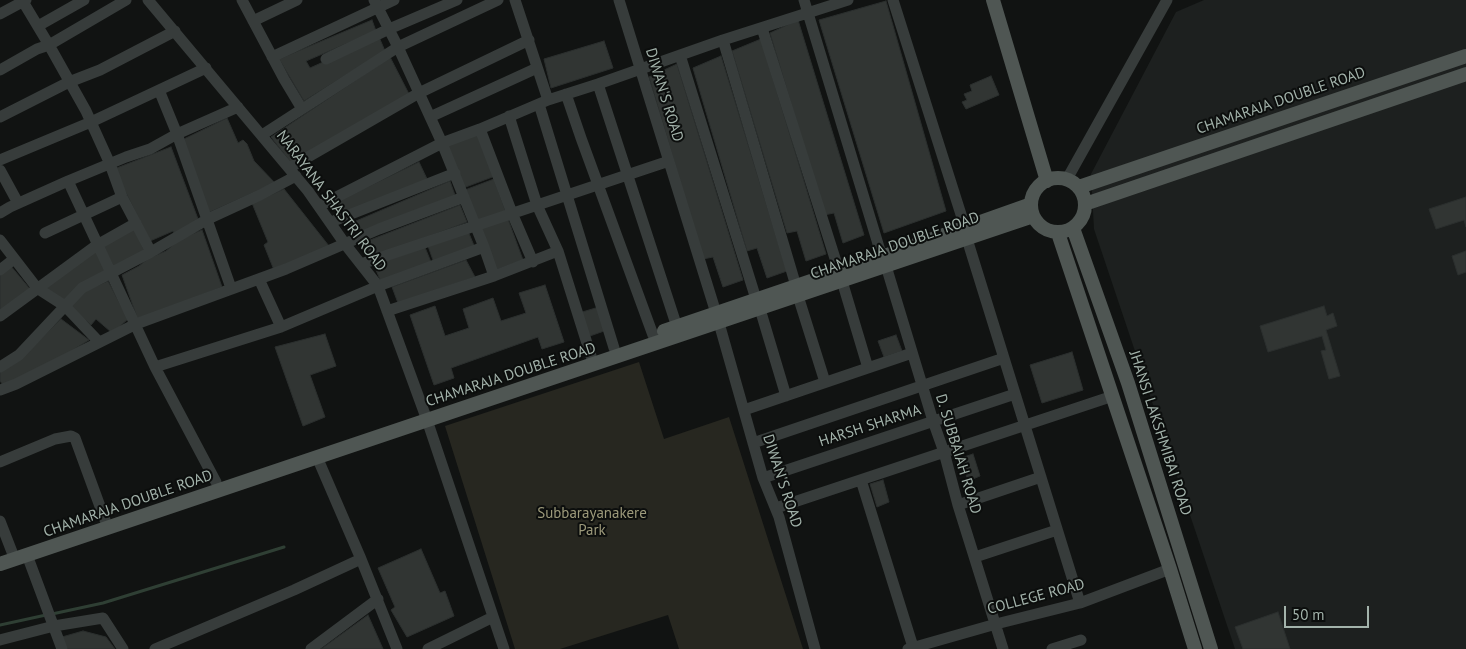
<!DOCTYPE html>
<style>
body{margin:0}
#map{position:relative;width:1466px;height:649px;overflow:hidden;background:#111312;font-family:"PT Sans",sans-serif}
canvas{display:block}
.scale{position:absolute;left:1284px;top:606px;width:85px;height:22px;box-sizing:border-box;border:2px solid #a3b3ab;border-top:0;padding-left:6px;font-size:15px;line-height:18px;white-space:nowrap;color:#a3b3ab;-webkit-text-stroke:4px #0c0e0d;paint-order:stroke}
</style>
<div id="map">
<canvas width="1466" height="649"></canvas>
<div class="scale">50 m</div>
</div>
<script>
const context = document.querySelector('canvas').getContext('2d');
context.lineJoin = 'round';
function paint(path, color) {
  context.fillStyle = color;
  context.fill(path, 'evenodd');
}
function poly(rows) {
  const path = new Path2D();
  for (const r of rows) {
    if (r.length === 3) {
      path.moveTo(r[0] + r[2], r[1]);
      path.arc(r[0], r[1], r[2], 0, 2 * Math.PI);
      continue;
    }
    path.moveTo(r[0], r[1]);
    for (let i = 2; i < r.length; i += 2) path.lineTo(r[i], r[i + 1]);
  }
  return path;
}
function stroke(path, color, width, dash) {
  context.strokeStyle = color;
  context.lineWidth = width;
  context.lineCap = dash ? 'butt' : 'round';
  context.setLineDash(dash || []);
  context.stroke(path);
}
function label(font, color, halo, rows, align = 'center') {
  context.font = font + ' "PT Sans",sans-serif';
  context.lineWidth = 4;
  context.setLineDash([]);
  context.textBaseline = 'middle';
  context.strokeStyle = halo;
  context.fillStyle = color;
  for (const [text, x, y, turn = 0] of rows) {
    context.save();
    context.translate(x, y);
    context.rotate((+turn || 0) * Math.PI / 180);
    context.textAlign = isNaN(turn) ? turn : align;
    if (halo) context.strokeText(text, 0, 0);
    context.fillText(text, 0, 0);
    context.restore();
  }
}
paint(poly([
 [1204,0,1466,0,1466,649,1235,649,1094,229,1091,174,1176,12]
]), '#1d201f');
paint(poly([
 [639,362,664,439,729,417,803,649,679,649,668,615,560,649,515,649,445,426]
]), '#272720');
stroke(poly([
 [52,614,103,603,284,547],
 [0,625,46,615]
]), '#2f3f34', 3);
const building = poly([
 [886,1,946,211,884,233,819,20,886,1],
 [372,20,376,31,306,61,310,68,379,37,385,51,304,101,279,59,372,20],
 [798,20,864,235,843,243,834,213,824,215,770,33,798,20],
 [761,39,826,254,806,261,797,231,787,233,732,51,761,39],
 [604,41,613,68,551,88,544,59,604,41],
 [721,56,787,271,767,278,757,248,747,251,693,68,721,56],
 [390,57,409,94,291,163,271,137,390,57],
 [677,64,743,280,723,287,713,257,703,259,649,77,677,64],
 [991,76,999,95,966,109,962,102,967,100,964,94,972,91,970,85,991,76],
 [227,118,238,143,243,140,247,144,254,161,275,183,208,213,182,140,227,118],
 [478,133,495,176,463,188,446,145,478,133],
 [171,147,198,219,175,235,173,231,150,241,114,169,171,147],
 [419,162,428,181,340,217,330,205,419,162],
 [494,179,506,212,477,223,465,190,494,179],
 [450,181,456,198,358,235,349,224,450,181],
 [284,189,329,246,274,270,264,245,268,242,252,203,284,189],
 [1466,197,1466,227,1464,220,1436,229,1429,209,1466,197],
 [460,205,467,222,372,258,365,242,460,205],
 [508,219,523,260,496,270,481,228,508,219],
 [134,226,145,252,114,268,102,244,134,226],
 [202,230,222,287,138,320,122,275,139,266,149,258,166,251,180,239,202,230],
 [468,231,475,248,434,263,428,246,468,231],
 [424,245,431,262,381,282,374,265,424,245],
 [95,248,106,272,63,303,44,290,95,248],
 [1466,251,1466,272,1458,275,1452,256,1466,251],
 [466,260,475,277,398,303,392,287,466,260],
 [10,265,30,289,0,312,0,273,10,265],
 [108,281,128,319,118,328,111,332,96,319,91,325,70,307,84,291,108,281],
 [545,285,564,342,542,349,538,337,451,368,454,378,434,385,410,315,435,306,445,336,469,328,463,309,493,298,501,321,526,313,519,293,545,285],
 [1324,306,1327,316,1333,313,1337,326,1326,330,1340,376,1329,379,1321,351,1326,350,1322,336,1268,352,1260,326,1324,306],
 [599,307,607,330,587,337,579,313,599,307],
 [61,319,89,340,60,358,3,385,0,381,0,370,24,355,61,319],
 [325,334,336,366,310,375,325,417,303,426,275,347,325,334],
 [896,335,902,351,884,357,878,341,896,335],
 [1072,352,1083,390,1042,403,1030,365,1072,352],
 [973,454,980,476,968,481,961,458,973,454],
 [883,480,889,502,877,507,870,484,883,480],
 [421,549,440,593,445,591,454,616,407,637,391,610,395,607,378,568,421,549],
 [1278,612,1290,649,1243,649,1235,627,1278,612],
 [368,615,383,649,321,649,368,615],
 [83,631,106,637,115,649,67,649,62,637,83,631]
]);
paint(building, '#313533');
stroke(building, '#2b2f2e', 1);
stroke(poly([
 [22,0,49,45,86,111,110,164,122,197,151,252],
 [148,0,308,191,345,244,378,286,427,420,504,649],
 [242,0,284,79,302,109],
 [374,0,398,47,442,143,484,247,494,276],
 [515,0,548,100],
 [619,0,716,313],
 [804,0,882,257],
 [893,0,965,227],
 [0,14,26,0],
 [253,21,297,0],
 [38,26,84,0],
 [762,28,839,271],
 [723,40,796,286],
 [680,55,756,299],
 [272,57,394,0],
 [326,59,389,29,457,0],
 [0,70,37,49,49,45,126,0],
 [598,84,677,327],
 [159,90,177,134,231,288],
 [566,94,581,138,653,335],
 [539,104,614,348],
 [509,116,537,205,558,251,591,356],
 [0,117,69,82,100,70,175,31],
 [430,117,537,68],
 [480,129,512,213,533,262],
 [262,135,398,47,498,0],
 [0,160,91,122,206,68],
 [289,168,419,93,529,40],
 [0,170,18,203],
 [1067,179,1167,0],
 [68,181,155,367,216,482],
 [319,206,442,143,480,129,548,100,598,84,723,40,848,0],
 [0,213,10,207,68,181,126,157,150,149,177,134,238,107],
 [331,222,455,173],
 [45,233,122,197],
 [967,239,1080,603],
 [0,240,37,288,65,306,99,342],
 [361,264,669,161],
 [886,266,933,421,944,452,958,505,1003,649],
 [0,270,14,259],
 [259,279,281,327],
 [842,281,868,368],
 [798,296,825,382],
 [760,309,786,396],
 [387,311,494,276,558,251],
 [0,316,97,245,136,223],
 [719,323,763,478,779,517,815,649],
 [0,367,19,355,82,288,151,252,208,219,260,195,296,176],
 [155,367,281,327,378,286,484,247],
 [0,390,16,384,136,324,286,269,379,229,464,197],
 [744,410,912,353],
 [753,443,1004,358],
 [317,457,361,559,397,649],
 [0,462,55,439,71,436,75,438,105,520],
 [763,478,1015,394],
 [861,480,913,647],
 [958,505,1041,477],
 [776,508,1113,396],
 [0,521,12,552],
 [27,555,62,649],
 [975,557,1057,530],
 [0,640,54,626,103,618,123,649],
 [155,649,294,590,361,559],
 [311,649,378,599],
 [428,649,493,617],
 [908,649,996,624,1080,603,1170,569],
 [1052,649,1081,640]
]), '#373c3b', 11);
stroke(poly([
 [993,0,1047,181],
 [1058,205,27],
 [1079,187,1466,56],
 [1085,204,1466,74],
 [1073,228,1128,383,1211,649],
 [1058,233,1170,569,1195,649],
 [664,331,882,257,1031,204],
 [0,564,1033,216]
]), '#4f5653', 14);
label('15px', '#a3b3ab', '#0c0e0d', [
 ["DIWAN'S ROAD",664,95,73],
 ["CHAMARAJA DOUBLE ROAD",1281,101,-19],
 ["NARAYANA SHASTRI ROAD",331,201,53],
 ["CHAMARAJA DOUBLE ROAD",895,246,-19],
 ["CHAMARAJA DOUBLE ROAD",511,375,-18],
 ["HARSH SHARMA",870,426,-18],
 ["JHANSI LAKSHMIBAI ROAD",1160,433,72],
 ["D. SUBBAIAH ROAD",958,454,73],
 ["DIWAN'S ROAD",782,481,72],
 ["CHAMARAJA DOUBLE ROAD",128,504,-19],
 ["COLLEGE ROAD",1036,597,-15]
]);
label('15px', '#9d9a7b', '#0c0e0d', [
 ["Subbarayanakere",592,514],
 ["Park",592,531]
]);
</script>
